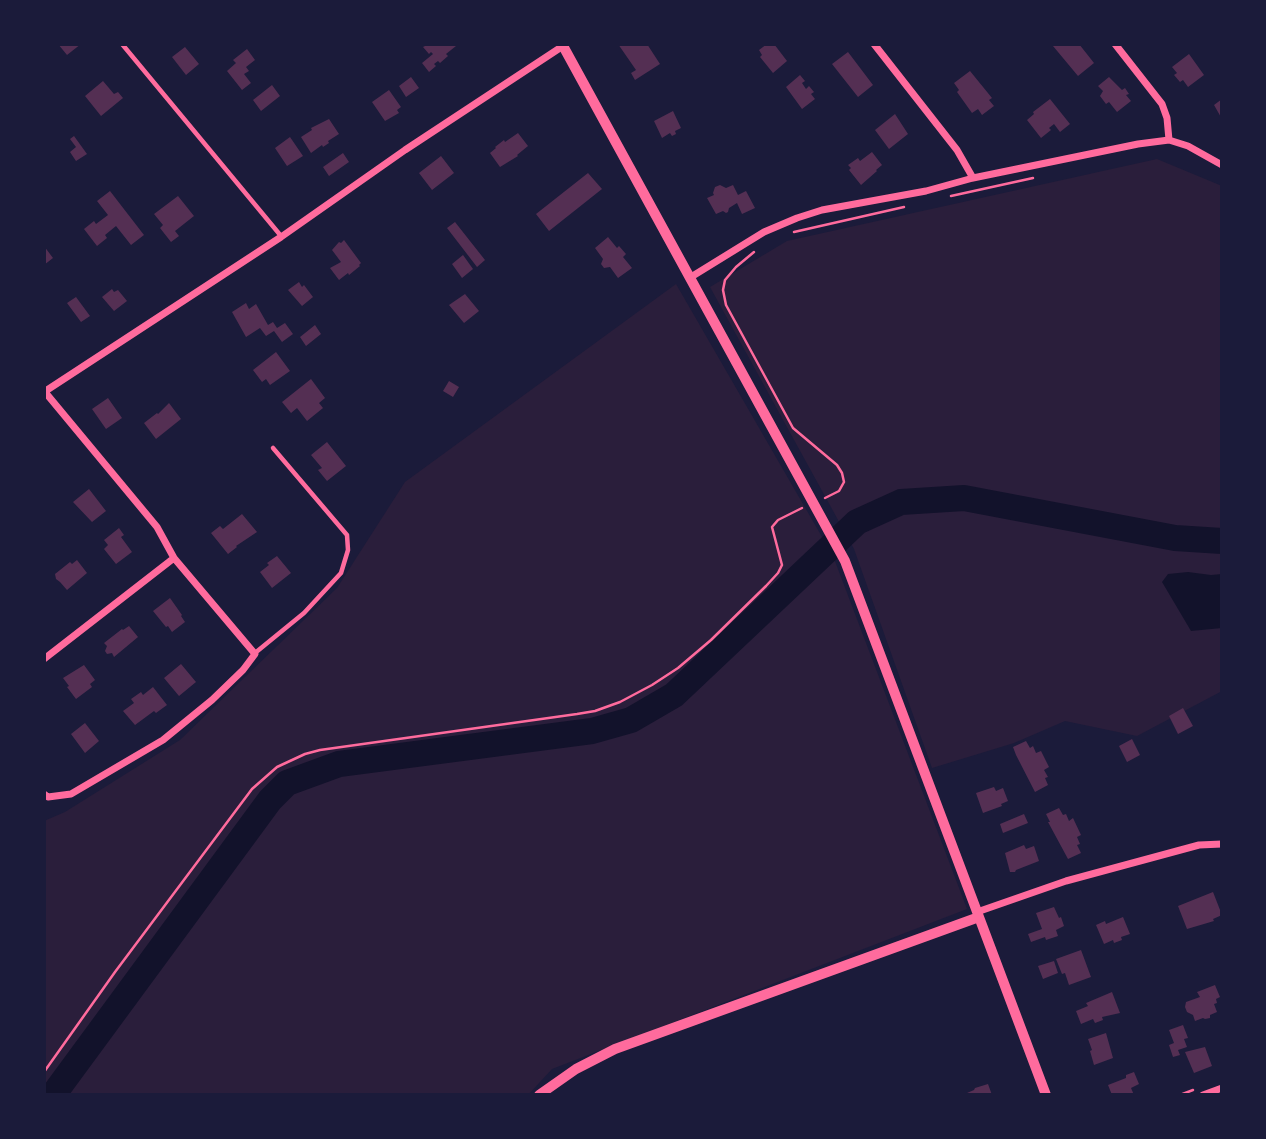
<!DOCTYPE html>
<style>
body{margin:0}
#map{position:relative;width:1266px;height:1139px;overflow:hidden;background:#1b1b3a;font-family:Ubuntu,sans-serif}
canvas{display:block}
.frame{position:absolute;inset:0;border:46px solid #1b1b3a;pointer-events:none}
</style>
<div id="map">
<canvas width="1266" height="1139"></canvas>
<div class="frame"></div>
</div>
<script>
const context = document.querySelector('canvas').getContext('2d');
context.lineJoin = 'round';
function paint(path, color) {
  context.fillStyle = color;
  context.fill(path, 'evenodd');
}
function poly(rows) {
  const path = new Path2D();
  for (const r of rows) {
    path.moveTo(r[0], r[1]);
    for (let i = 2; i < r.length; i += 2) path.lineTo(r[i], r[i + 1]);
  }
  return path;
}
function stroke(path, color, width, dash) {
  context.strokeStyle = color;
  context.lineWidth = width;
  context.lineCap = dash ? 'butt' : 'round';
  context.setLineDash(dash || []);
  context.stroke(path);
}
paint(poly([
 [1157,159,1222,186,1222,691,1137,736,1065,721,1014,743,932,768,854,549,710,287,787,241],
 [676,284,833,556,967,909,552,1069,528,1095,44,1095,44,821,65,812,180,740,337,588,405,482]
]), '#2a1e3b');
paint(poly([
 [1188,572,1211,575,1222,574,1222,628,1191,631,1162,582,1168,574]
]), '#12122b');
stroke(poly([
 [53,1095,270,800,287,783,339,764,592,731,631,720,674,695,857,522,901,502,964,498,1175,538,1222,541]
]), '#12122b', 26);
paint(poly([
 [58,44,81,44,67,55],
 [423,44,454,44,456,46,446,54,448,56,440,63,438,61,434,64,436,66,429,72,422,63,433,54,431,52,429,54,423,47,425,46],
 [618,44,647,44,660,64,635,80,631,73,636,70],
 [767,44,774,44,787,61,773,73,760,57,762,55,759,50],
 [1056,44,1079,44,1094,63,1078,76,1053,46],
 [185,47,199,64,186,75,172,57],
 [247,49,255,60,246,67,249,71,244,74,251,83,242,90,227,71,236,63,233,60],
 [848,52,873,85,858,97,832,64],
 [1189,54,1204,75,1188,87,1183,80,1180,82,1174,75,1177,73,1172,67],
 [970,71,992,98,989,100,994,106,982,115,978,109,972,113,957,92,959,90,954,83],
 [800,75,805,81,802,83,806,89,809,86,814,92,811,94,815,99,802,109,786,87],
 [411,77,419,88,406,97,399,86],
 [1109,77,1122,90,1125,88,1129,94,1126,95,1131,101,1117,112,1109,102,1106,104,1100,96,1103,91,1098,86],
 [103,81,114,94,118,92,123,98,101,116,85,96],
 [272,85,280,96,261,111,253,100],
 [389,90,401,107,397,110,399,113,385,121,372,102],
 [1050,99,1070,124,1060,132,1054,124,1049,128,1051,130,1041,138,1027,120,1034,114,1033,112],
 [1222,99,1222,119,1214,105],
 [673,111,681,128,675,131,676,134,672,136,670,133,662,138,654,121],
 [895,114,908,134,889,149,875,130],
 [329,119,339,134,328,141,329,143,323,147,322,145,311,153,301,137,312,130,311,128],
 [518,133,528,146,517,155,518,156,500,167,490,153,496,148,495,147,504,140,505,142],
 [74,136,87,154,76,161,70,152,76,147,70,139],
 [290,137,303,156,287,166,275,148],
 [872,152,882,165,876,170,877,171,861,185,849,170,851,168,848,165,858,158,860,161],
 [343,153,349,162,329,176,323,167],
 [441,156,454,173,432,190,419,173],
 [588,173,602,189,549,231,536,214],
 [720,185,726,188,733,185,738,195,746,191,755,208,742,214,737,203,729,208,728,212,726,213,723,211,716,214,707,198,714,195,713,193,715,187],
 [110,191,144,235,131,245,116,226,105,235,107,238,97,246,84,229,94,221,96,224,108,215,97,201],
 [178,196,194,216,175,231,179,236,171,242,160,228,163,225,154,214],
 [455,222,485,260,477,267,447,228],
 [608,237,617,248,619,246,626,254,623,257,632,268,618,278,610,267,604,268,601,264,603,259,595,248],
 [344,240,361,263,359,265,360,266,349,275,348,273,339,280,330,268,341,262,332,250,339,242,341,243],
 [44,246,53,258,44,265],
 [463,255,473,269,462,278,452,264],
 [299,282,302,287,304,285,313,297,302,306,288,290],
 [112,289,114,292,118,290,127,301,114,311,102,297],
 [465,294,479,311,464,323,449,305],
 [76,297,90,316,81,322,67,303],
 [246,303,249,309,256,304,268,325,273,322,277,328,285,323,293,334,282,342,274,331,266,336,260,328,246,337,232,312],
 [315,325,321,334,306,346,300,337],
 [276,352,290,371,270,385,266,379,262,382,253,370],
 [311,379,325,398,319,403,323,408,307,421,297,408,291,413,282,402],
 [449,381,459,387,453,397,443,391],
 [108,398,122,418,106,429,92,409],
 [169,403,181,419,156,439,144,423,157,413,158,414],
 [327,442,346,466,327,481,318,470,322,468,311,455],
 [89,489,106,511,92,522,73,502],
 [242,514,257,532,236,546,237,547,228,554,211,533,220,526,223,529],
 [119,528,124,535,121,537,132,552,116,564,104,549,108,545,104,540],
 [277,556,291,573,272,588,260,572,269,565,267,563],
 [77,560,87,573,67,590,60,582,56,579,55,574,70,562,72,564],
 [170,598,182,615,181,616,185,622,172,632,168,626,166,627,153,611],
 [129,626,138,637,114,657,112,653,107,654,105,651,107,646,104,643,122,629,123,630],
 [181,664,196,682,179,696,164,678],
 [84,665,95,680,90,684,92,687,76,699,67,687,69,686,63,678],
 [153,687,167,705,156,713,154,711,135,725,123,711,134,703,131,699,141,692,143,695],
 [1183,708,1193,726,1178,734,1169,716],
 [85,723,99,741,85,753,71,734],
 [1132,739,1140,755,1127,762,1119,746],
 [1026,741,1030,748,1033,746,1036,753,1041,751,1049,767,1044,770,1048,777,1045,778,1048,785,1035,792,1016,755,1013,747],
 [994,787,996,791,1003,788,1008,801,1001,804,1002,806,983,813,976,793],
 [1059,808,1063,815,1066,814,1069,821,1073,818,1081,835,1077,837,1080,844,1077,845,1081,853,1068,859,1048,822,1050,822,1046,814],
 [1024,814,1028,823,1003,833,1000,824],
 [1024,845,1026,849,1034,846,1039,861,1016,870,1015,872,1010,872,1005,853],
 [1213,892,1222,915,1213,919,1214,921,1187,929,1178,906],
 [1054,907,1059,918,1061,917,1064,926,1056,930,1058,936,1046,940,1045,937,1031,942,1028,934,1042,929,1036,913],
 [1123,917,1130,934,1121,937,1122,940,1114,943,1113,940,1104,944,1096,925,1105,921,1106,924],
 [1081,950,1091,977,1069,985,1065,973,1062,974,1056,959],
 [1054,961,1058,973,1043,979,1038,966],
 [1215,985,1220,997,1216,999,1217,1003,1214,1004,1217,1012,1210,1015,1210,1018,1205,1019,1203,1018,1195,1021,1193,1015,1187,1012,1185,1007,1186,1002,1200,997,1197,992],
 [1112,992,1120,1013,1102,1017,1103,1020,1095,1023,1093,1019,1081,1024,1076,1011,1088,1006,1086,1003],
 [1183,1025,1188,1038,1184,1039,1187,1047,1178,1050,1180,1055,1173,1057,1169,1045,1174,1043,1169,1030],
 [1106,1033,1113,1058,1094,1065,1090,1051,1092,1050,1088,1039],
 [1205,1047,1212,1066,1194,1073,1185,1052],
 [1134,1072,1139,1084,1131,1088,1134,1095,1112,1095,1108,1085,1126,1078,1126,1075],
 [988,1084,992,1095,968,1095,967,1093,974,1090,975,1088]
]), '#542f53');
stroke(poly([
 [951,196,1033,178],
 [794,232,904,207],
 [754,252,736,267,725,280,723,290,726,305,793,428,837,465,842,473,844,482,839,491,825,498],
 [44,1072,115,972,252,789,277,767,305,754,320,750,577,714,595,711,620,702,652,685,678,668,711,640,766,586,778,573,782,565,772,527,778,520,802,508],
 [1180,1095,1193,1090]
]), '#ff6b9d', 2.5);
stroke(poly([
 [122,44,281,236],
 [255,653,304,613,341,573,348,550,347,535,273,448]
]), '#ff6b9d', 4.5);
stroke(poly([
 [874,44,957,150,973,178],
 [1115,44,1162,104,1167,118,1169,140],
 [691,277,764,232,797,218,822,210,926,191,973,178,1138,144,1169,140,1188,146,1222,165],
 [44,392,281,237,405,150,566,44],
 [44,659,174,558],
 [44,794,48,797,71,794,163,740,212,700,243,670,255,654,174,558,157,527,45,392],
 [977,912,1066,881,1199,845,1222,844],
 [1203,1095,1222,1088]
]), '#ff6b9d', 7);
stroke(poly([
 [562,44,845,561,1046,1095],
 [539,1095,576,1069,615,1049,979,917]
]), '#ff6b9d', 10);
</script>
